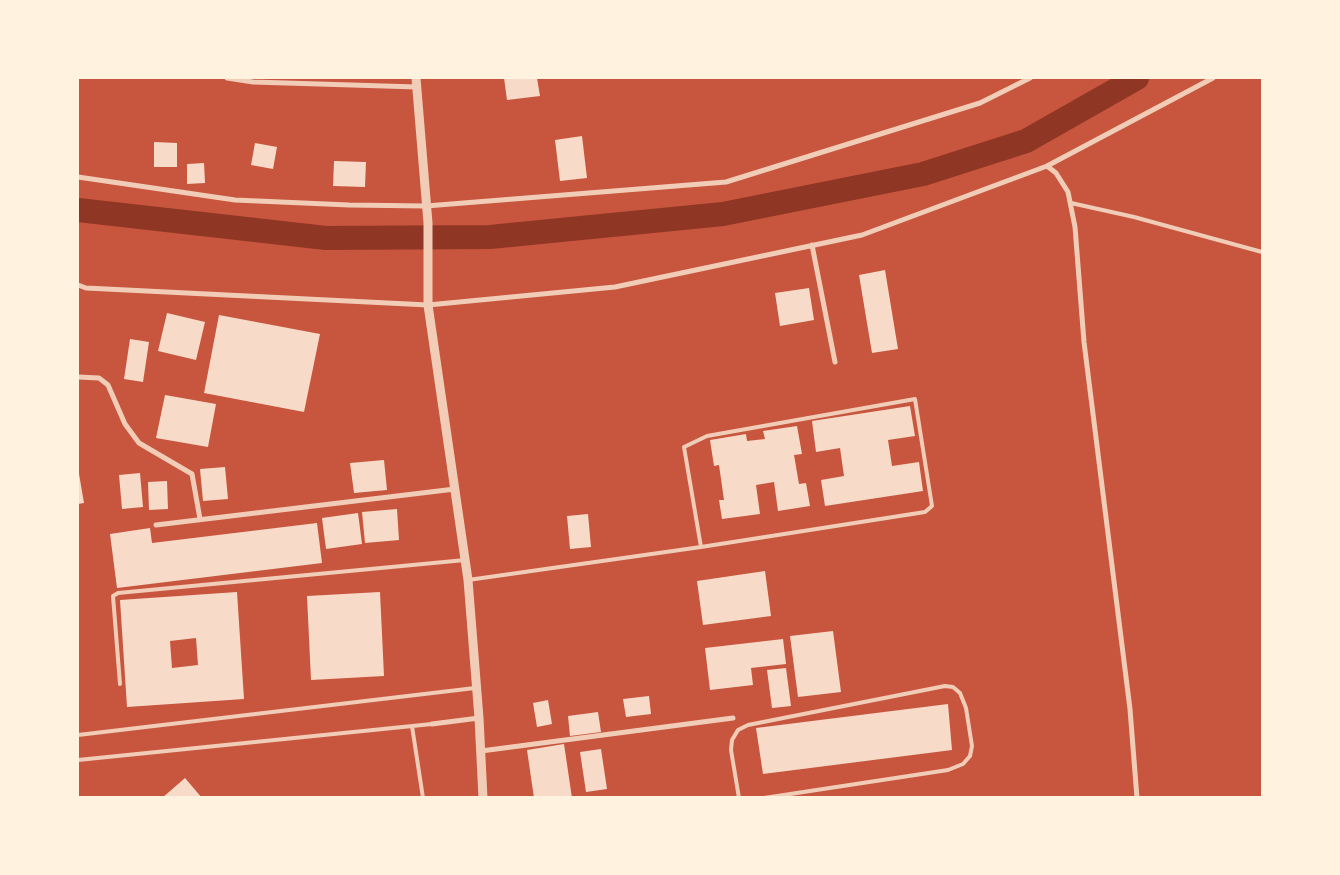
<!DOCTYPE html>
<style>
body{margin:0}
#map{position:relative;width:1340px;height:875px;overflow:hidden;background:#c8553d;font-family:Rubik,sans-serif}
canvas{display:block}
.frame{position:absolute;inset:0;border:79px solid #fff3e0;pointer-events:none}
</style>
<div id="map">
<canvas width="1340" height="875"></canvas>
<div class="frame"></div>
</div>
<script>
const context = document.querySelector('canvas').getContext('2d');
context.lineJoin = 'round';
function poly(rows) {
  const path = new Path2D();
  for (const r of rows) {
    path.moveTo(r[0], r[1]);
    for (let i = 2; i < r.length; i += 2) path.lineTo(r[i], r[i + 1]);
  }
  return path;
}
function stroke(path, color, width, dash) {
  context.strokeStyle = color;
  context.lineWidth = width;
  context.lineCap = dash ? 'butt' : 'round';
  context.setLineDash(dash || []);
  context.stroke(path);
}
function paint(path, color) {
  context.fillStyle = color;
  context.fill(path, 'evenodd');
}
stroke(poly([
 [78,210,326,238,490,237,723,214,923,174,1026,141,1137,78]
]), '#8f3625', 24);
paint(poly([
 [504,78,537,78,540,96,507,100],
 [582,136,587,178,560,181,555,140],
 [154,142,177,143,177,167,154,167],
 [255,143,277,147,273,169,251,165],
 [334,161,366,162,365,187,333,186],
 [204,163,205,183,187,184,187,164],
 [885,270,898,349,872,353,859,275],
 [809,288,814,320,780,326,775,293],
 [167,313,205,322,196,360,158,351],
 [219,315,320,334,304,412,204,393],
 [130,339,149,342,143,382,124,379],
 [165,395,216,404,208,447,156,438],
 [910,406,915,436,888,440,892,466,919,462,923,491,825,506,821,480,844,476,840,448,816,452,812,421],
 [797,426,802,454,794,455,799,484,806,483,810,506,778,511,774,482,756,485,760,514,722,519,719,500,724,500,719,465,714,466,710,440,746,434,747,441,765,439,763,431],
 [384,460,387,490,354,493,350,463],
 [225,467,228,499,203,501,200,469],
 [78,468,84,503,78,504],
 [140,473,143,507,122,509,119,475],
 [167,481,168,509,149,510,148,482],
 [397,509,399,540,365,543,362,512],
 [358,513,362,544,326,549,322,518],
 [588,514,591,547,570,549,567,516],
 [317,523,322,563,117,588,110,534,150,528,152,543],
 [765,571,771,616,703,625,697,581],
 [237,592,244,699,127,707,120,600],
 [196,638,198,665,172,668,170,641],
 [380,592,384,676,311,680,307,596],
 [833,631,841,692,798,697,790,636],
 [783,639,786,664,751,668,753,685,710,690,705,648],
 [786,668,791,706,772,708,767,670],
 [649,696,651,714,626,717,623,699],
 [548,700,552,724,537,727,533,703],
 [948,704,952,750,763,774,756,728],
 [598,712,601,732,570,736,568,716],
 [564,744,572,798,534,798,527,750],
 [601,749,607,789,586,792,580,752],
 [185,778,202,798,162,798]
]), '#f7dbc8');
stroke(poly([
 [1071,203,1134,217,1262,252],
 [468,580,701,547,925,512,932,506,915,399,707,436,684,447,701,547],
 [120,684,113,596,118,593,465,560],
 [412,726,423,798],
 [78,735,475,688],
 [78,760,432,724],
 [739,798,731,750,732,740,738,730,748,725,945,686,953,687,960,693,966,708,972,746,970,756,963,764,948,770,764,798]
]), '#f1ccb7', 4);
stroke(poly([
 [227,78,253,82,417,87],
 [1047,166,1056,173,1068,192,1075,227,1084,342,1130,709,1137,798],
 [78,177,235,200,349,205,426,206,726,182,980,103,1030,78],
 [812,245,835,362],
 [78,285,86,288,428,305,615,287,862,235,1047,166,1213,78],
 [78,377,99,378,108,385,125,424,139,443,192,474,200,519],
 [156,525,455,489],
 [432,724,479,718],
 [481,751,733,718]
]), '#f1ccb7', 5);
stroke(poly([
 [416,78,428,223,428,305,468,580,479,718,483,798]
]), '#f1ccb7', 9);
</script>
